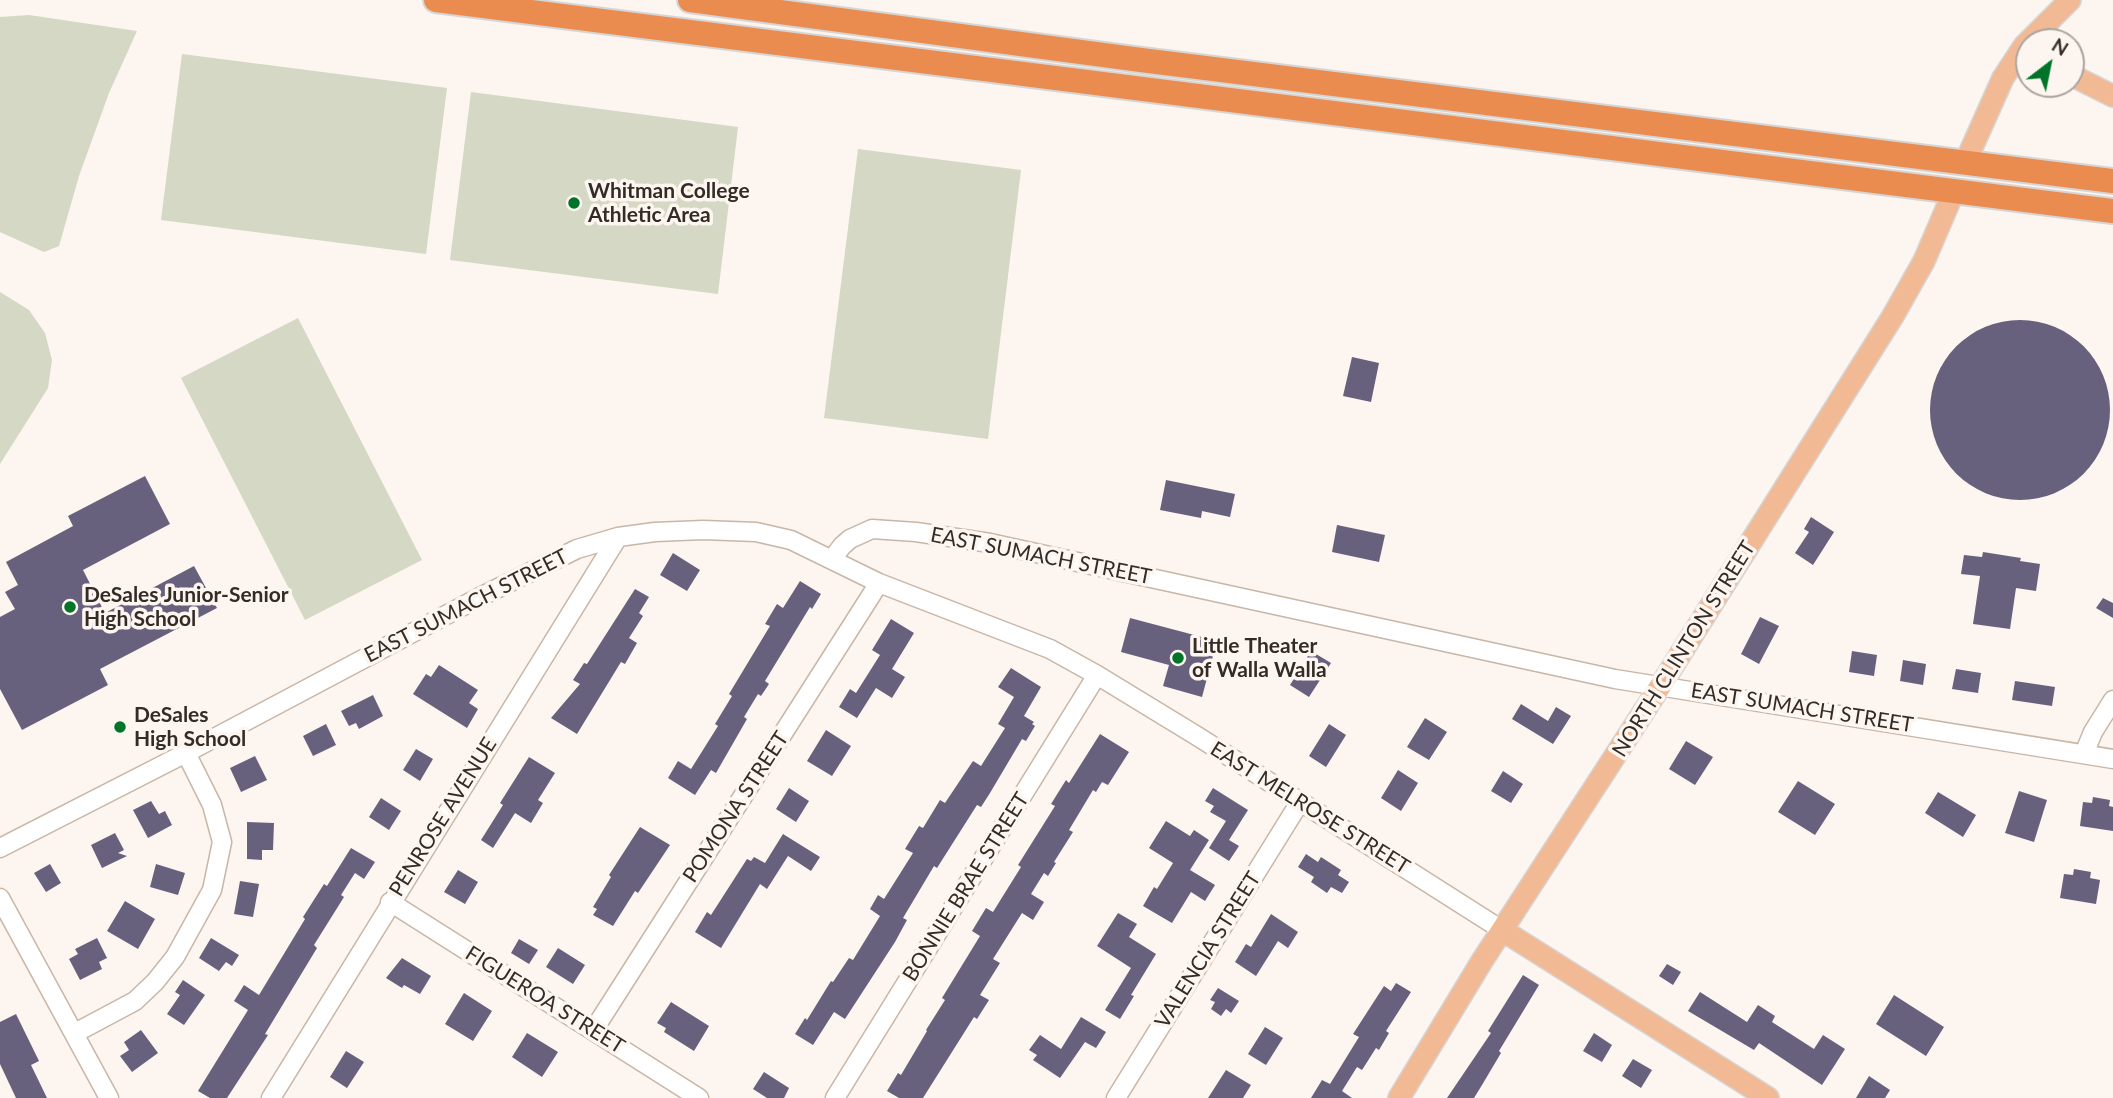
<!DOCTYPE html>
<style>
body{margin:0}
#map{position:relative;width:2113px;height:1098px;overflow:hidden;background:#fdf5ef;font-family:Lato,sans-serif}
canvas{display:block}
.north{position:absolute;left:2015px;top:28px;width:70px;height:70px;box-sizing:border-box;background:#fdf5ef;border:2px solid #aca59f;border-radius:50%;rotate:32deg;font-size:19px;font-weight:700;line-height:28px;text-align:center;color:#332c26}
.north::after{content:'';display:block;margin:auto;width:24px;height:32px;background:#007529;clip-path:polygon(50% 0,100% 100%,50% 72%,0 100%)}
</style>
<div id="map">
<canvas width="2113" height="1098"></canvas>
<div class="north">N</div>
</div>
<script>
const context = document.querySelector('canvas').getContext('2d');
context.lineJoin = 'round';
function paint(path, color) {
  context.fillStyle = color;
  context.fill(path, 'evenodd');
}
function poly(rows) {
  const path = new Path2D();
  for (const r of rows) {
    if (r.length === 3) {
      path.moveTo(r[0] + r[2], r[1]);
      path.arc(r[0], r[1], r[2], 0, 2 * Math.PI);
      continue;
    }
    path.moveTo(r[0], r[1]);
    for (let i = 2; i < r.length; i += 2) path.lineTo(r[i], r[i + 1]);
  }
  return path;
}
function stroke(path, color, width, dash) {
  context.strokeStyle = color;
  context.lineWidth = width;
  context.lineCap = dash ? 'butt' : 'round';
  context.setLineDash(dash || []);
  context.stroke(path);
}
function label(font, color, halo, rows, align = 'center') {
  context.font = font + ' Lato,sans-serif';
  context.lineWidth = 7;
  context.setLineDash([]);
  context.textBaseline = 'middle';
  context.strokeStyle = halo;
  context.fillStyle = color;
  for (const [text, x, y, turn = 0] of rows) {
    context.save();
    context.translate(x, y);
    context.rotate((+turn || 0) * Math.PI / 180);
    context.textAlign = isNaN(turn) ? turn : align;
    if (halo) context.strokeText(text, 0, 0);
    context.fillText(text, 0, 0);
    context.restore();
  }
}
paint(poly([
 [29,15,137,31,109,93,79,176,59,246,44,252,0,232,0,17],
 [182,54,447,88,426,254,161,220],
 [471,92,738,127,718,294,450,260],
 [858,149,1021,170,988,439,824,418],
 [0,292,29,310,45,333,52,360,48,388,0,464],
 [298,318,422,560,305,620,181,378]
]), '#d5d8c4');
paint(poly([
 [2020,410,90],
 [1352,357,1379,363,1371,402,1343,396],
 [145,476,170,524,83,570,105,613,194,566,217,608,100,669,108,685,22,730,0,689,0,617,15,609,5,592,18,585,6,562,73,526,68,516],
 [1166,480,1235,494,1230,517,1202,511,1201,518,1160,510],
 [1811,517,1834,532,1813,565,1795,553,1809,532,1804,529],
 [1337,525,1385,535,1379,562,1332,552],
 [1983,552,2021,558,2020,561,2040,564,2036,591,2016,588,2010,629,1973,624,1980,576,1961,574,1964,555,1982,557],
 [673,553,700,570,687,591,660,575],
 [800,581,821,594,812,609,810,607,765,681,769,684,761,696,758,694,744,717,747,719,716,773,711,770,695,795,668,778,678,761,691,769,718,726,715,724,732,696,729,694,770,626,765,624,777,604,783,608],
 [635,589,649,597,639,613,643,616,629,638,637,643,625,664,621,662,577,734,551,718,580,684,573,680,584,663,587,664],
 [2103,598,2113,603,2113,618,2096,608],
 [1760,617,1779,626,1759,664,1741,654],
 [1130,618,1217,641,1202,697,1163,686,1169,665,1121,652],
 [891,619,914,633,892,669,905,677,892,698,876,688,857,718,839,707,850,689,856,693,880,655,872,650],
 [1311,651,1331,663,1309,697,1290,685],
 [1852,651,1877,655,1874,676,1849,672],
 [1903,660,1926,664,1923,685,1900,681],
 [439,665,478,690,469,703,478,709,467,728,413,694,426,674,431,677],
 [1011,668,1041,687,1024,716,1034,722,1032,724,1035,726,1026,741,1022,739,990,793,981,807,977,805,937,868,934,866,903,918,907,920,895,942,845,1019,834,1012,813,1045,795,1034,805,1018,807,1020,831,981,833,982,849,958,853,960,880,916,870,909,878,895,884,899,913,853,905,849,919,826,923,828,940,800,945,803,973,761,981,766,1005,728,998,724,1014,697,998,687],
 [1956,669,1981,673,1978,693,1952,689],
 [2015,681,2055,687,2052,706,2012,700],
 [373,695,383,716,359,729,356,723,349,726,341,711],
 [1521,704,1548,721,1556,707,1571,716,1553,744,1512,719],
 [1425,718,1447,732,1429,760,1407,747],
 [326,724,336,745,313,756,303,736],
 [1329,724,1346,735,1326,767,1309,756],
 [826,730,851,746,832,776,807,761],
 [1100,734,1129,752,1108,785,1102,782,1096,792,1093,790,1069,830,1073,832,1054,862,1056,863,1048,876,1044,873,1031,894,1044,902,1033,920,1022,913,993,959,1000,963,980,995,989,1000,977,1019,974,1017,923,1098,899,1098,887,1091,898,1073,901,1075,927,1031,926,1030,945,1000,942,998,980,936,972,931,986,908,993,912,1021,867,1018,865,1055,806,1051,804,1066,780,1069,783],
 [1686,741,1713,757,1695,785,1669,769],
 [416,749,433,759,420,781,403,770],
 [255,756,267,780,241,792,230,768],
 [529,757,555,773,538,800,543,803,531,823,515,813,493,848,481,840,503,805,500,803],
 [1398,770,1418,783,1401,811,1381,798],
 [1503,771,1523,784,1511,803,1491,791],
 [1798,781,1835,804,1815,835,1778,812],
 [789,788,809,801,796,822,776,809],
 [1213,788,1248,810,1229,840,1239,846,1229,861,1209,848,1226,821,1210,812,1214,806,1205,801],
 [2019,791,2047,800,2034,842,2005,833],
 [1938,792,1976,815,1963,837,1925,813],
 [2093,797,2110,800,2109,806,2113,807,2113,831,2080,826,2083,802,2092,803],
 [381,798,401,811,389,830,369,817],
 [151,801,159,814,165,811,172,825,148,838,133,810],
 [1166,821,1190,836,1194,830,1209,840,1190,870,1215,885,1205,901,1191,892,1172,923,1143,906,1154,887,1157,889,1173,863,1149,848],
 [247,822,274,823,273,850,262,850,262,860,247,859],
 [640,827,670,845,638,893,635,891,613,926,593,915,597,909,593,907,611,877,609,875],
 [115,833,124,850,118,853,127,856,102,868,91,845],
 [783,834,820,857,811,871,788,856,767,889,760,884,721,948,695,932,707,912,711,915,747,859,751,861,754,857,765,863],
 [351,848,375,862,364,879,355,873,341,895,344,897,314,945,317,948,265,1034,268,1035,227,1098,210,1098,198,1091,248,1010,234,1001,244,985,259,995,305,919,303,917,324,884,327,886],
 [1306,854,1318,862,1321,857,1341,870,1338,875,1349,882,1342,893,1331,887,1327,893,1311,882,1314,877,1298,867],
 [50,864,61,883,46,892,34,873],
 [156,864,185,873,178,895,150,887],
 [2074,869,2091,872,2090,878,2100,880,2096,904,2060,898,2064,874,2073,875],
 [458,870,478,882,465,904,444,892],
 [240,881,259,884,253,917,234,914],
 [125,901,155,919,138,949,107,931],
 [1118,913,1137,924,1129,937,1156,954,1131,995,1134,996,1120,1019,1105,1010,1131,968,1097,946],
 [1271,914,1298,932,1288,948,1278,941,1256,976,1235,962,1246,944,1251,947],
 [97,938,107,958,99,962,102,969,80,980,69,959,78,954,75,949],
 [211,938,239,955,232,966,226,962,219,971,199,958],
 [519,939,538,950,529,964,511,953],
 [558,948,585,965,573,984,546,967],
 [402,958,431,976,420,994,404,985,402,988,386,978],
 [1667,964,1681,972,1673,985,1659,976],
 [1523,975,1539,985,1499,1051,1501,1053,1482,1085,1474,1098,1447,1098,1491,1033,1488,1031],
 [183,980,205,995,184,1025,167,1014,180,995,175,992],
 [1396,983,1411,992,1386,1031,1389,1033,1379,1050,1376,1048,1362,1070,1357,1067,1342,1091,1352,1098,1311,1098,1322,1080,1330,1084,1359,1037,1353,1034,1384,986,1391,991],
 [1218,988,1239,1001,1231,1013,1226,1009,1221,1016,1211,1009,1215,1002,1210,1000],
 [1700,992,1747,1022,1758,1005,1775,1016,1772,1022,1814,1049,1823,1035,1845,1049,1822,1085,1759,1043,1754,1050,1688,1011],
 [464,993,492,1011,473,1041,445,1024],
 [1894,995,1944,1027,1926,1056,1876,1024],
 [671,1002,709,1026,694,1051,664,1032,666,1028,657,1023],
 [16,1014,39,1061,31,1065,47,1098,16,1098,0,1064,0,1022],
 [1081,1017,1106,1032,1096,1048,1085,1042,1060,1078,1033,1060,1037,1055,1029,1050,1040,1035,1061,1049],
 [1265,1027,1283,1038,1266,1065,1248,1054],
 [141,1030,158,1053,132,1072,120,1056,129,1050,124,1042],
 [527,1033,558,1052,542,1077,512,1057],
 [1594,1033,1612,1045,1602,1062,1583,1051],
 [346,1051,364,1062,347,1088,330,1077],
 [1633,1059,1652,1070,1641,1088,1622,1076],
 [1226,1070,1251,1085,1243,1098,1208,1098],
 [764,1072,789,1088,784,1098,767,1098,753,1089],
 [1869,1076,1890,1090,1885,1098,1856,1098]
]), '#68617e');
const minor = poly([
 [833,558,842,546,850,539,872,529,916,532,990,543,1615,679,2113,759],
 [2084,754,2093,732,2113,700],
 [0,848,186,753,480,597,577,549,618,537,655,532,703,530,756,532,791,540,879,583,1050,649,1097,675,1197,736,1502,930],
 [0,898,109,1098],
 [390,902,699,1098],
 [593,1031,879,583],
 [75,1033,135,1001,155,982,175,957,212,890,222,842,212,805,186,753],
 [271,1098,618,537],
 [835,1098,1097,675],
 [1116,1098,1300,802]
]);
const major = poly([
 [2071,75,2113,96],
 [1965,163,2003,78,2024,46,2070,0],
 [1502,930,1768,1098],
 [1399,1098,1482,961,1661,685,1893,316,1924,261,1954,191]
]);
const highway = poly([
 [436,0,2113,211],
 [690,0,1141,60,2113,181]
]);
stroke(minor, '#c8b6a7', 21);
stroke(major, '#d6d5d4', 24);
stroke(highway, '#d6d5d4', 28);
stroke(minor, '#fff', 18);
stroke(major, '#f2b995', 21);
stroke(highway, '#ea8b4f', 24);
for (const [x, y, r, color] of [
 [574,203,7,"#007529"],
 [70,607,7,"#007529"],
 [1178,658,7,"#007529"],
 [120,727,7,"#007529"]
]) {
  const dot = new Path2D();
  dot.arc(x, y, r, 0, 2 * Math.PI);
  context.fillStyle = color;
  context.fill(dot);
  stroke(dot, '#fdf5ef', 2.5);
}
label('bold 21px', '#332c26', '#fdf5ef', [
 ["Whitman College",588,191],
 ["Athletic Area",588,215],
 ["DeSales Junior-Senior",84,595],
 ["High School",84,619],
 ["Little Theater",1192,646],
 ["of Walla Walla",1192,670],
 ["DeSales",134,715],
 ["High School",134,739]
], 'left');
label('21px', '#332c26', '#fdf5ef', [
 ["EAST SUMACH STREET",1041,556,11],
 ["EAST SUMACH STREET",466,606,-27],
 ["NORTH CLINTON STREET",1684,649,-58],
 ["EAST SUMACH STREET",1802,708,9],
 ["POMONA STREET",736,807,-57],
 ["EAST MELROSE STREET",1310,808,32],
 ["PENROSE AVENUE",443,817,-58],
 ["BONNIE BRAE STREET",966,887,-58],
 ["VALENCIA STREET",1208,950,-58],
 ["FIGUEROA STREET",545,1000,32]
]);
</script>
